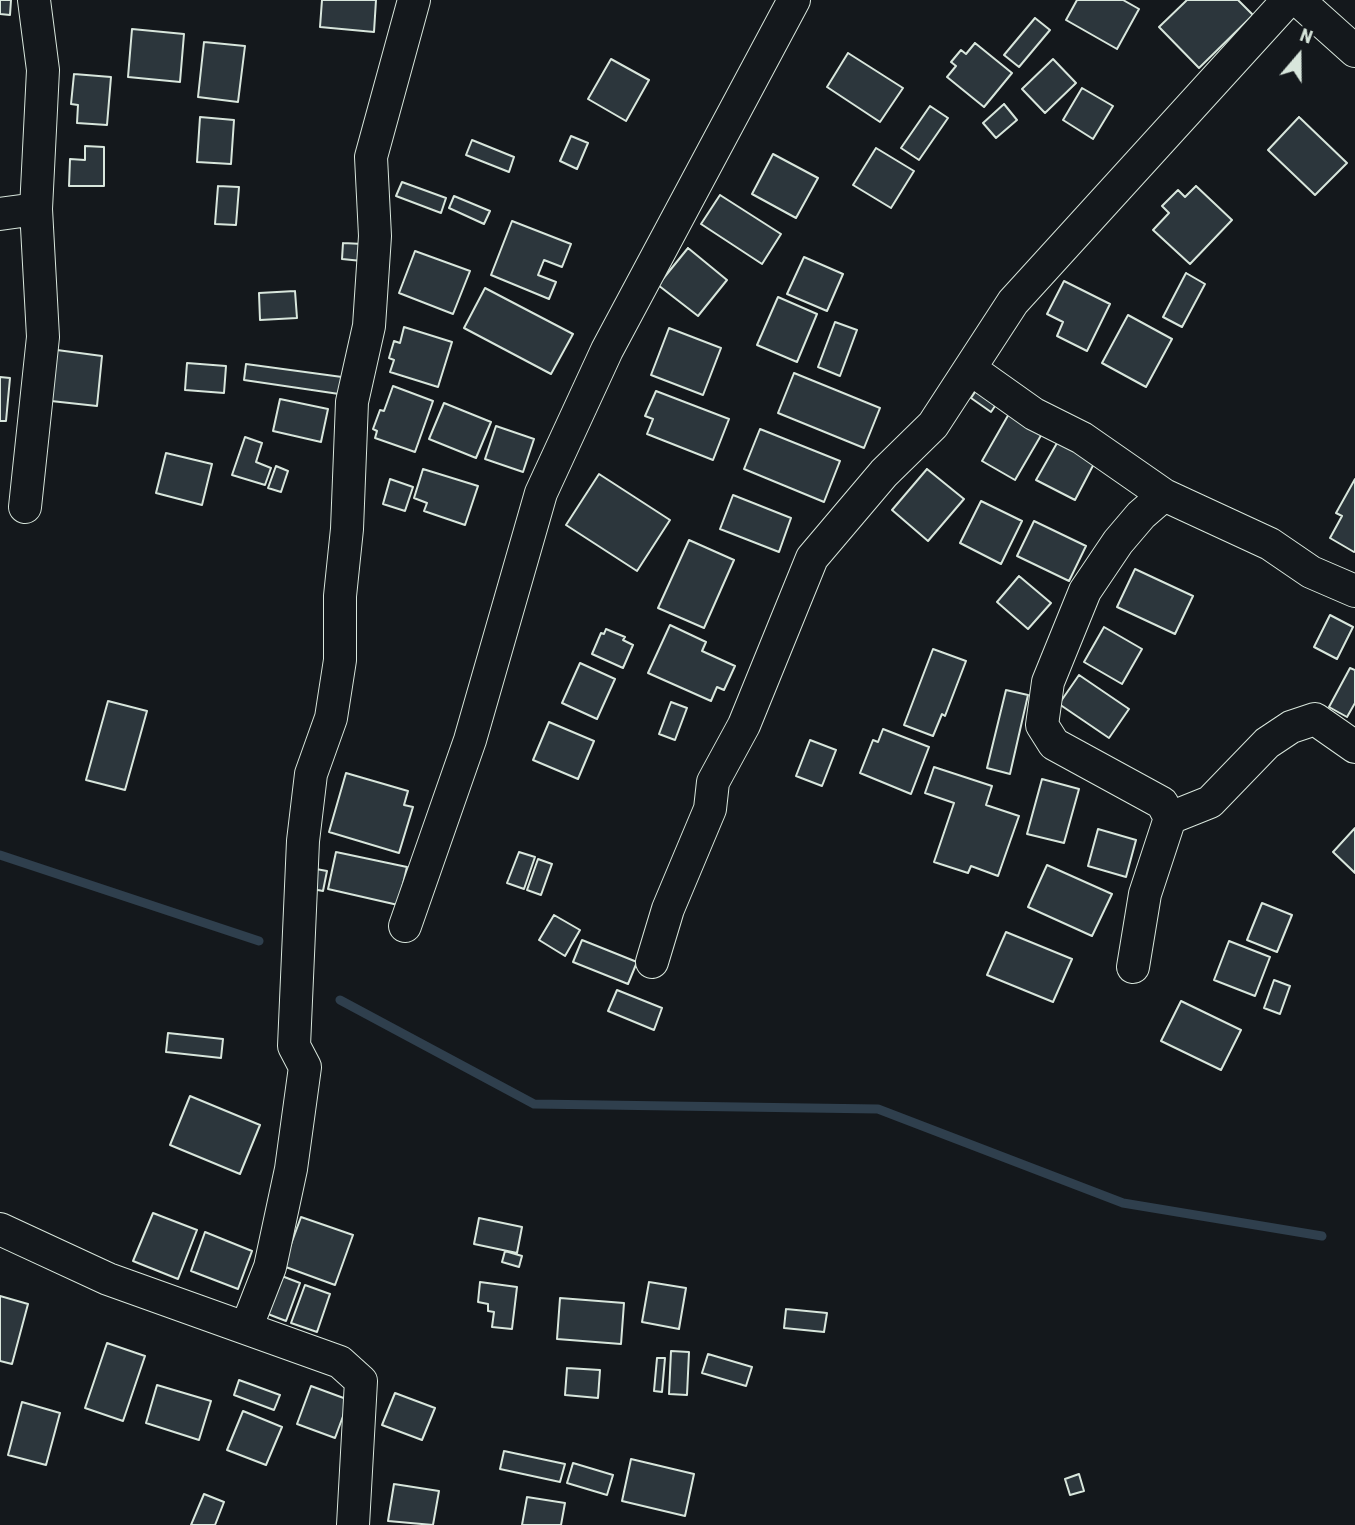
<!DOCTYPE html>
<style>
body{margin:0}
#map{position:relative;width:1355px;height:1525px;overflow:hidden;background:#14181c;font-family:"Roboto Condensed",sans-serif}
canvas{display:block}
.north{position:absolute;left:1264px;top:21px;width:70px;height:70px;-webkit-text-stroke:5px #14181c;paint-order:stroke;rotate:20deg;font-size:19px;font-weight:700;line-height:28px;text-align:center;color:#d8e6dc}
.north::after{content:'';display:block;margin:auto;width:24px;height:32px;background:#d8e6dc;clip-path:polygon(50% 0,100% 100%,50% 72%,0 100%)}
</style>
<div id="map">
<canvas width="1355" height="1525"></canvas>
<div class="north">N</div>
</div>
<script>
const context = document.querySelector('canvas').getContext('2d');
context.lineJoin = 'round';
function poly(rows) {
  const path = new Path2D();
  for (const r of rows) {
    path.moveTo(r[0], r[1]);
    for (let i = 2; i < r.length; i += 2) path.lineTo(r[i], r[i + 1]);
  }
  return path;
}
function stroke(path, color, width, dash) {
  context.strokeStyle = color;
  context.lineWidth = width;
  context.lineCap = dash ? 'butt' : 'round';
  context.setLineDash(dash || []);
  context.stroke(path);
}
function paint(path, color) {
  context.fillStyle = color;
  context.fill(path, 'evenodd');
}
stroke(poly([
 [0,855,259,941],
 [340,1000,534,1104,878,1109,1123,1203,1322,1236]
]), '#2f3f4d', 9);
const building = poly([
 [0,0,11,0,10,15,0,14,0,0],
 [322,0,376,0,374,32,320,27,322,0],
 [1077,0,1123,0,1139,9,1117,49,1066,20,1077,0],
 [1187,0,1238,0,1253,15,1199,68,1159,27,1187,0],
 [1035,18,1050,30,1019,67,1004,55,1035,18],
 [132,29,184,34,180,82,128,77,132,29],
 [204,42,245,46,238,102,198,97,204,42],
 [975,43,1012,73,984,107,947,77,956,66,951,62,961,50,966,54,975,43],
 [848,53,903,88,880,122,827,87,848,53],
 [611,59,649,80,626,121,588,99,611,59],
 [1053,59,1076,83,1045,113,1022,89,1053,59],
 [74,74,111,77,107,125,77,123,78,105,71,104,74,74],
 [1082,88,1113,106,1093,139,1063,120,1082,88],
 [1004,104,1017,120,996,138,983,123,1004,104],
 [930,106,948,118,919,160,901,148,930,106],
 [200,117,234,120,231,164,197,162,200,117],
 [1299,117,1347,163,1315,195,1268,150,1299,117],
 [571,136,588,143,577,169,560,161,571,136],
 [472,140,514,157,509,172,466,155,472,140],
 [85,146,104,147,104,186,69,186,70,159,85,160,85,146],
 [876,148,914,171,891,208,853,185,876,148],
 [773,154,818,178,796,218,752,194,773,154],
 [402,182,446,198,441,213,396,196,402,182],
 [218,186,239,187,236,225,215,224,218,186],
 [1196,186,1232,220,1190,264,1153,230,1169,213,1162,206,1178,190,1185,197,1196,186],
 [720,195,781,234,762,264,701,224,720,195],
 [454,196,490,211,484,224,449,208,454,196],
 [512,221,571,244,562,267,544,260,538,275,556,282,549,299,491,275,512,221],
 [343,243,363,244,362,261,342,259,343,243],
 [688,248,727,280,698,316,658,285,688,248],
 [415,251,470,271,453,314,399,293,415,251],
 [804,257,843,274,827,311,787,294,804,257],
 [1186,273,1205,284,1182,327,1163,317,1186,273],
 [1064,281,1110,304,1087,351,1057,336,1063,322,1047,314,1064,281],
 [485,288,573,334,551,374,464,328,485,288],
 [295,291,297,318,260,320,259,293,295,291],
 [778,297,817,314,797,362,757,345,778,297],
 [1128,315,1172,339,1146,387,1102,363,1128,315],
 [835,322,857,330,840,376,818,367,835,322],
 [404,327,452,342,438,387,390,372,394,360,389,358,394,341,400,343,404,327],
 [669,328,721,348,703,395,651,375,669,328],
 [57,350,102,356,97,406,51,401,57,350],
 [187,363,226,366,224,393,185,390,187,363],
 [246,364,342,377,339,394,244,380,246,364],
 [794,373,880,408,864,448,778,413,794,373],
 [0,377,10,378,6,421,0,421,0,377],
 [393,386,433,401,415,452,375,438,377,431,373,429,380,410,384,411,393,386],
 [977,389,997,403,991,412,971,398,977,389],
 [656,391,729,419,713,460,647,434,653,419,645,416,656,391],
 [280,399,328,409,321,442,273,431,280,399],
 [444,403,491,422,476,458,429,439,444,403],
 [1010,412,1043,432,1015,480,982,461,1010,412],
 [496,426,534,439,523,472,485,459,496,426],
 [760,429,840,461,824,502,744,469,760,429],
 [1061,436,1098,456,1075,500,1036,480,1061,436],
 [245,437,262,443,256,462,271,468,265,485,232,475,245,437],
 [166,453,212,464,202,505,156,493,166,453],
 [276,466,288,471,281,492,268,488,276,466],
 [423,469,478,486,465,525,424,511,427,503,414,498,423,469],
 [927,469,964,499,928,541,892,510,927,469],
 [599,474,670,520,637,571,566,525,599,474],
 [390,479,413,487,405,511,383,504,390,479],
 [1355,479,1355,551,1354,552,1330,538,1342,516,1336,513,1355,479],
 [733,495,791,518,779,552,720,529,733,495],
 [981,501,1022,521,1001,564,960,543,981,501],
 [1034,521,1086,546,1069,581,1017,556,1034,521],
 [689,540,734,560,704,628,658,608,689,540],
 [1135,569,1193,596,1175,634,1117,607,1135,569],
 [1019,576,1051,603,1028,629,997,602,1019,576],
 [1330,615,1353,627,1337,659,1314,647,1330,615],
 [670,625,706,642,702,651,735,666,724,690,717,687,711,701,648,673,670,625],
 [1104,627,1142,649,1122,684,1084,662,1104,627],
 [606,629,625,637,623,640,633,645,623,668,592,654,601,633,604,634,606,629],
 [933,649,966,661,945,716,942,714,933,736,904,725,933,649],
 [580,663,615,679,597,719,562,703,580,663],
 [1350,668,1355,670,1355,703,1347,717,1329,707,1350,668],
 [1079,675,1129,709,1109,738,1059,704,1079,675],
 [1006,690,1028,695,1010,774,987,768,1006,690],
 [108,701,147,711,125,790,86,780,108,701],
 [671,702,687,708,675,740,659,734,671,702],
 [549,722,594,741,578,779,533,760,549,722],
 [883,729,929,747,911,794,860,773,873,740,878,742,883,729],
 [810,740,836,750,822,786,796,776,810,740],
 [934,767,992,786,986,805,1019,816,998,876,971,866,968,873,934,862,954,803,925,793,934,767],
 [346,773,408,791,404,805,413,807,399,853,329,832,346,773],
 [1042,779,1079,789,1064,843,1027,834,1042,779],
 [1355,828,1355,873,1333,852,1355,828],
 [1098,829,1136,840,1126,877,1088,866,1098,829],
 [336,852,407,867,398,905,328,889,336,852],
 [519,852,535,857,524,889,507,883,519,852],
 [538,859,552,864,541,895,527,890,538,859],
 [1047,865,1112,894,1092,936,1028,907,1047,865],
 [316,869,327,871,323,891,312,889,316,869],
 [1262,903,1292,915,1277,952,1247,940,1262,903],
 [554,915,580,930,565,956,539,940,554,915],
 [1006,932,1072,959,1053,1002,987,975,1006,932],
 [582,940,637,962,628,984,573,962,582,940],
 [1229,941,1270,957,1255,996,1214,980,1229,941],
 [1274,980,1290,986,1280,1014,1264,1008,1274,980],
 [617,990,662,1008,654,1030,608,1011,617,990],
 [1181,1001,1241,1030,1221,1070,1161,1041,1181,1001],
 [168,1033,223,1039,221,1058,166,1052,168,1033],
 [190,1096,260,1125,240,1174,170,1145,190,1096],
 [153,1213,197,1230,178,1279,133,1261,153,1213],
 [301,1217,353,1235,335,1285,283,1266,301,1217],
 [479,1218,522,1227,517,1253,474,1244,479,1218],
 [205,1232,252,1251,238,1289,191,1271,205,1232],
 [505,1251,522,1256,519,1267,502,1262,505,1251],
 [274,1273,300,1283,286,1321,260,1311,274,1273],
 [480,1282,517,1287,512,1329,492,1327,494,1312,488,1311,488,1304,478,1302,480,1282],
 [649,1282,686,1288,679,1329,642,1322,649,1282],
 [305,1285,330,1294,317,1332,291,1323,305,1285],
 [0,1296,28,1304,12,1364,0,1361,0,1296],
 [560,1298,624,1303,621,1344,557,1339,560,1298],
 [786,1309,827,1313,824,1332,784,1328,786,1309],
 [107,1343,145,1356,123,1421,85,1408,107,1343],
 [671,1351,689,1352,687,1395,669,1394,671,1351],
 [708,1354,752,1367,746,1386,702,1373,708,1354],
 [657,1358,665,1358,662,1392,654,1391,657,1358],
 [567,1368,600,1370,598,1398,565,1395,567,1368],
 [239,1380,280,1395,274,1410,234,1395,239,1380],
 [157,1385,211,1401,199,1440,146,1423,157,1385],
 [311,1386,349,1400,335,1438,297,1424,311,1386],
 [395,1393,435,1408,422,1440,382,1425,395,1393],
 [22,1402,60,1413,46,1465,8,1455,22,1402],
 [243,1411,282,1427,266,1465,227,1450,243,1411],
 [504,1451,565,1464,560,1482,500,1469,504,1451],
 [631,1459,694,1474,685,1516,622,1501,631,1459],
 [573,1463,613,1475,607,1495,567,1483,573,1463],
 [1079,1474,1084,1491,1070,1495,1065,1479,1079,1474],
 [394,1484,439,1491,433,1525,388,1521,394,1484],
 [204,1494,224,1502,215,1525,191,1525,204,1494],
 [527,1497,565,1503,561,1525,522,1525,527,1497]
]);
paint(building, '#2c363c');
stroke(building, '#d8e6dc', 2);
const minor = poly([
 [1298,0,1355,51],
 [0,214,36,209],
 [972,370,1034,414,1082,438,1164,495,1270,544,1311,572,1355,591],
 [25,507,43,337,36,209,43,70,34,0],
 [1170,818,1210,802,1267,743,1291,727,1315,719,1355,747],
 [405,926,470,740,541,493,607,350,794,0],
 [652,962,668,909,710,809,713,782,744,725,812,558,884,473,933,425,1013,302,1288,0],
 [1133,967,1145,894,1170,818,1162,803,1054,744,1042,725,1048,682,1085,591,1118,542,1141,515,1164,495],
 [0,1229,108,1279,340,1362,361,1381,353,1525],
 [247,1326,270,1267,291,1169,305,1067,294,1046,303,841,311,774,331,718,340,660,340,596,347,529,352,402,369,326,375,236,371,157,414,0]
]);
stroke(minor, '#d8e6dc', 34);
stroke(minor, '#14181c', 32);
</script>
